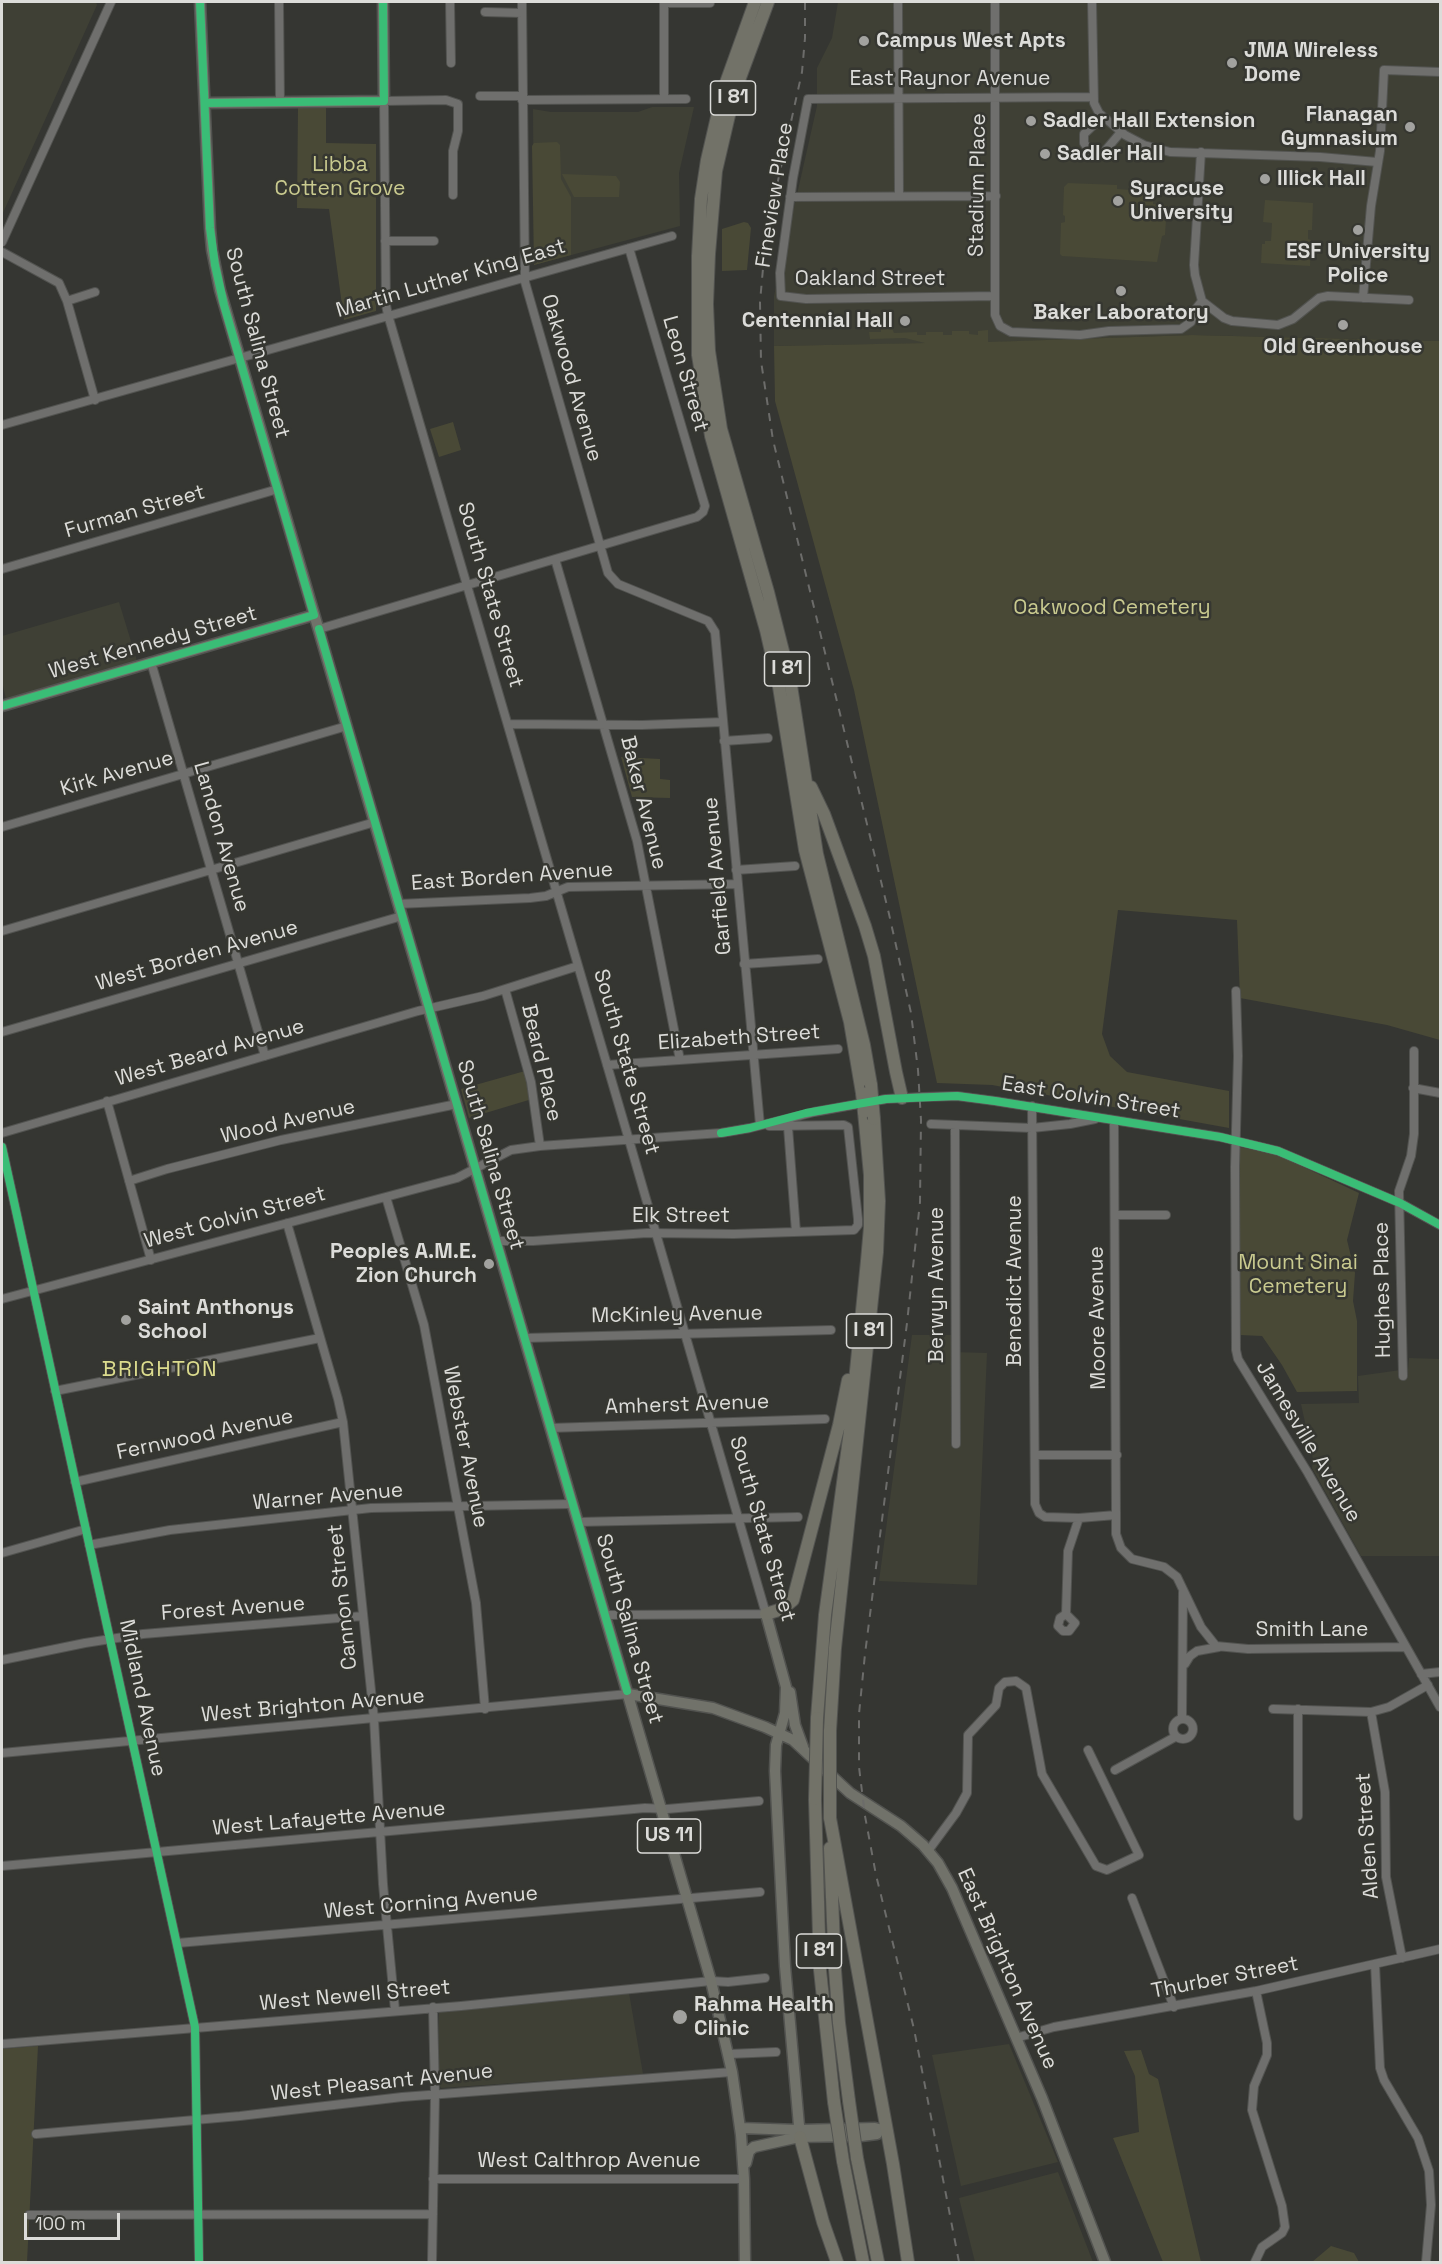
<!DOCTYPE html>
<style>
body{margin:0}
#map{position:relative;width:1442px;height:2264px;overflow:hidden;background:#353632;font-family:"Space Grotesk",sans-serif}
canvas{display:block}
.frame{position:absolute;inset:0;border:3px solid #dcdcd9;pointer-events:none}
.scale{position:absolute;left:24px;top:2213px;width:96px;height:27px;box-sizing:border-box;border:3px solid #dcdcd9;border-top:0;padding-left:8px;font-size:18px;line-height:21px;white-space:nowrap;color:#dcdcd9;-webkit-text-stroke:4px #363731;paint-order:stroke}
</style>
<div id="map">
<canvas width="1442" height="2264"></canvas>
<div class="frame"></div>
<div class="scale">100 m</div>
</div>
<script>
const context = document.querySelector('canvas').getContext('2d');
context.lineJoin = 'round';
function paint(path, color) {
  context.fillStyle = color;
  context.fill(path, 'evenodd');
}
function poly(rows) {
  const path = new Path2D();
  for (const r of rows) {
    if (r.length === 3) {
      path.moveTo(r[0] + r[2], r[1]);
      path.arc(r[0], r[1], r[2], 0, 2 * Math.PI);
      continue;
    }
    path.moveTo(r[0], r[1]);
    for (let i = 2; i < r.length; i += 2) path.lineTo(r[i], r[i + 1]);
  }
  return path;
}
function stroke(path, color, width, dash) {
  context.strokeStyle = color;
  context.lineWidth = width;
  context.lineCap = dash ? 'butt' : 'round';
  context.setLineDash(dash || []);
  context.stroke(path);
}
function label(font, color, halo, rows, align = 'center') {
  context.font = font + ' "Space Grotesk",sans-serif';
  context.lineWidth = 5;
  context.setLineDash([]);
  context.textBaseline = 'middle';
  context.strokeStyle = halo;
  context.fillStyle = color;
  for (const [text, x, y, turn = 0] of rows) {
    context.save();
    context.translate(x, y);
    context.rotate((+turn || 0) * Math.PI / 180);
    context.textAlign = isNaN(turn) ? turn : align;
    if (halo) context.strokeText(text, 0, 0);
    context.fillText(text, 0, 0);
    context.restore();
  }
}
paint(poly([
 [2,2,96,2,97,5,2,215],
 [838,2,1440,2,1440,341,1192,335,1000,342,774,346,774,296,817,106,817,68,832,38],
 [652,107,694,107,679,173,680,226,534,265,533,109,551,112,638,112],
 [119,602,137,661,6,699,2,682,2,636],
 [912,1335,952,1335,952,1352,987,1353,977,1585,879,1581],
 [1409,1358,1440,1359,1440,1556,1361,1556,1312,1468,1313,1459,1301,1404,1359,1403,1358,1376,1408,1369],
 [629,1993,643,2074,441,2088,438,2084,439,2013,444,2008],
 [1009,2044,1058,2162,961,2186,932,2055],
 [1058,2172,1093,2262,975,2262,959,2198]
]), '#3f4035');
paint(poly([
 [298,108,326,108,326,143,376,144,376,311,344,320,329,209,297,208],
 [557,142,560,145,561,179,571,197,571,255,534,265,532,146,534,143],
 [562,174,616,176,620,182,619,197,574,197],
 [1068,183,1117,185,1117,189,1144,191,1145,194,1154,195,1153,204,1167,205,1165,235,1162,236,1157,262,1062,256,1060,254,1061,223,1065,222,1065,216,1063,215,1064,187],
 [1265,200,1313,203,1312,230,1308,230,1308,239,1311,240,1310,266,1261,263,1262,244,1265,244,1265,241,1271,241,1272,223,1263,222],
 [744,222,748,223,751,228,747,270,722,271,722,229],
 [881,321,885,321,885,324,890,324,894,333,917,332,917,335,926,335,926,332,943,332,943,335,952,335,952,331,969,331,969,334,978,335,978,331,988,330,988,342,1192,335,1440,341,1440,1040,1387,1025,1240,998,1237,920,1118,910,1102,1034,1110,1056,1127,1072,1229,1091,1229,1128,992,1085,937,1083,854,690,775,401,774,346,925,343,905,338,870,339,869,332,881,332],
 [453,422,461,450,439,457,430,429],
 [621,757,660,759,660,779,670,780,670,798,632,797],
 [525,1071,532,1099,469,1118,461,1089],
 [1240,1147,1278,1155,1359,1193,1347,1240,1355,1273,1353,1301,1357,1321,1357,1391,1297,1392,1282,1365,1262,1336,1240,1335],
 [38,2046,27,2262,2,2262,2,2049],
 [1141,2050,1149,2074,1158,2079,1201,2262,1163,2262,1113,2138,1139,2132,1135,2076,1124,2051],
 [1331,2246,1354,2253,1359,2262,1312,2262]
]), '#494936');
const minor = poly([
 [279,2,280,103],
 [450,2,451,63],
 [522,2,525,282,608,573,618,584,708,621,715,632,760,1125],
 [664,2,664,99],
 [898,2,899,196],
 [995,2,995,315,1000,326,1011,332,1080,335,1109,331,1181,329,1191,322,1194,311,1202,301],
 [1092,2,1094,103,1099,113,1125,135,1144,145,1170,152,1320,157,1377,162],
 [664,3,710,3],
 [485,12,522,13],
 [480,96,522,96],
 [522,100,686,99],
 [1102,117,1084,134,1084,143,1088,149,1094,153,1104,152,1121,132],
 [1201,152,1194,265,1195,275,1202,301],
 [453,195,453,151,458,131,458,104,446,100,384,101,386,305,388,315,629,1140,766,1614,605,1615],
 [790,197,996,196],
 [385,241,434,241],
 [2,242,111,2],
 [2,252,59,283,67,301,95,400],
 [995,296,806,299,781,296,780,273,793,178,808,99,1093,97],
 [1363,298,1371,206,1380,151,1384,70,1440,72],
 [67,301,95,292],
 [1202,301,1224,318,1232,321,1278,325,1293,319,1319,298,1328,296,1409,300],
 [2,425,672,236],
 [555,559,637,841,680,1060],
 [2,569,278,489],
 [319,629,697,517,703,512,705,506,629,248],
 [151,662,265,1056],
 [508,724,642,725,723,722],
 [724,741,768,738],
 [2,827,347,726],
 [736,870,795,866],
 [398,904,530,898,546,896,568,887,737,884],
 [2,931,375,822],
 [744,964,818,959],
 [505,989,531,1082,540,1146],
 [1236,991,1238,1056,1235,1167,1236,1350,1238,1359,1308,1473,1440,1707],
 [2,1032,402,916],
 [607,1065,838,1049],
 [1413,1088,1440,1093],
 [107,1101,151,1260],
 [1032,1106,1035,1504,1039,1513,1045,1517,1079,1518,1116,1515],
 [1114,1120,1116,1515,1116,1534,1121,1548,1132,1559,1164,1567,1177,1577,1201,1627,1216,1646,1248,1649,1406,1647],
 [931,1124,1032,1128,1070,1124,1095,1119],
 [955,1125,956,1444],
 [788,1127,796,1232],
 [2,1133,418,1011,483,996,578,966],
 [2,1147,195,2027,199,2262],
 [129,1181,167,1169,281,1140,457,1104],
 [386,1197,424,1325,476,1603,485,1709],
 [1115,1215,1166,1215],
 [287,1223,338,1399,343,1422,374,1719,383,1884,395,2010],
 [496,1241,533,1241,647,1233,734,1234,854,1230,858,1225,858,1219,848,1127,844,1125,769,1126],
 [2,1299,457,1178,511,1150,540,1146,721,1133,750,1128,814,1112,886,1099,923,1097,957,1096,995,1101,1220,1137,1278,1151,1400,1203,1440,1225],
 [524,1338,831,1330],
 [1403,1376,1399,1191,1411,1156,1414,1134,1414,1051],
 [55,1391,320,1338],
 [550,1428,825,1419],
 [1035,1455,1117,1455],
 [75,1482,343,1422],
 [578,1522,798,1517],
 [89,1545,170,1530,371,1508,572,1504],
 [2,1553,86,1529],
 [1066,1614,1075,1623,1069,1631,1063,1631,1058,1626,1060,1618,1066,1614,1068,1551,1079,1518],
 [2,1660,85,1643,143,1634,363,1616],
 [1185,1664,1190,1656,1197,1651,1219,1647],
 [1421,1674,1440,1672],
 [1273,1709,1371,1712,1389,1707,1428,1685],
 [1298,1709,1298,1816],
 [1371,1712,1385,1792,1386,1877,1402,1958],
 [1182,1718,1183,1592],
 [1183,1729,10],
 [2,1753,628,1694],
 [1115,1770,1175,1737],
 [928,1851,956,1813,967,1793,968,1735,996,1705,999,1688,1005,1682,1016,1681,1026,1688,1042,1774,1096,1866,1107,1870,1139,1855,1088,1750],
 [2,1866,645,1808,667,1809,759,1801],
 [1132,1898,1174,2007],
 [178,1943,760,1892],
 [1375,1964,1380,2068,1384,2080,1418,2138,1429,2171,1431,2205,1426,2262],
 [1016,2038,1054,2027,1256,1991,1440,1949],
 [2,2044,461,2006,711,1981,728,1982,765,1978],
 [729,2054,776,2052],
 [36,2134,240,2116,402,2097,732,2072],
 [433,2179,744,2179],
 [29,2215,433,2214],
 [432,2262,435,2094,433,2007],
 [1255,2262,1262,2247,1282,2233,1285,2227,1282,2206,1252,2110,1254,2086,1267,2055,1267,2043,1256,1991]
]);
const major = poly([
 [200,2,210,228,212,250,220,290,711,1981,732,2072,741,2135,744,2179,745,2262],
 [205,103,384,101,383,2],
 [2,706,314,615],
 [766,1614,786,1687,785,1713,776,1745,775,1771,785,1966,800,2137],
 [790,1692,795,1725,803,1747],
 [628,1694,713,1708,765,1727,793,1740,850,1793,901,1826,923,1845,938,1863,952,1888,1042,2098,1105,2262],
 [740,2128,799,2130,875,2128,886,2131],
 [794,2137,861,2136,877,2134],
 [746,2163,749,2151,754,2147,799,2137]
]);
const highway = poly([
 [755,2,723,91,707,160,701,199,698,256,698,355,711,436,766,630,779,687,805,850,850,1022,862,1093],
 [768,2,734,94,716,171,709,254,707,304,709,351,721,429,768,592,790,679,817,854,864,1045,871,1085],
 [811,787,824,814,865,926,874,956,896,1072,902,1098],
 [766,1614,782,1609,793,1600,839,1425,848,1380],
 [817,1718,825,1615,850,1431,867,1261,870,1227,870,1175,864,1112],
 [830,1731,835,1648,877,1252,879,1201,874,1119],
 [815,1799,820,1970,834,2102],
 [830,1818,893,2164,908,2262],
 [830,1848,835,1970,839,2023,849,2101],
 [800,2137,823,2222,837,2262],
 [857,2158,878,2262],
 [843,2161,863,2262]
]);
stroke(minor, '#525350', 10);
stroke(major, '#525350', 13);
stroke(highway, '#525350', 14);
stroke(minor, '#6f6f6d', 8);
stroke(major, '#71726a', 10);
stroke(highway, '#727268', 12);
stroke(poly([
 [805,2,805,38,802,72,766,235,760,302,761,361,773,440,889,914,911,1013,918,1070,921,1120,920,1202,907,1323,865,1654,859,1714,859,1767,865,1816,876,1875,914,2029,959,2262]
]), '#6c6c6a', 2, [8, 8]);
const highwayBridge = poly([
 [871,1085,874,1119],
 [862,1093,864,1112],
 [830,1731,830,1818],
 [815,1799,817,1718],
 [849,2101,857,2158],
 [834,2102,843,2161]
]);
stroke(highwayBridge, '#525350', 14, []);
stroke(highwayBridge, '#727268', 12);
stroke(poly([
 [205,103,384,101,383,2],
 [319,629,627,1691],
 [2,706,314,615,224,305,215,265,210,228,200,2],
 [721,1133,750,1128,806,1113,886,1099,957,1096,995,1101,1220,1137,1278,1151,1400,1203,1440,1225],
 [2,1147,195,2027,199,2262]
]), '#3abd76', 8);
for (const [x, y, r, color] of [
 [864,41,6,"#a2a29f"],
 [1232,63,6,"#a2a29f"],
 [1031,121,6,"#a2a29f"],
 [1410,127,6,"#a2a29f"],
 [1045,154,6,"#a2a29f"],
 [1265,179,6,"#a2a29f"],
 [1118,201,6,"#a2a29f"],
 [1358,230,6,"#a2a29f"],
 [1121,291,6,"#a2a29f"],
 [905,321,6,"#a2a29f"],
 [1343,325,6,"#a2a29f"],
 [489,1264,6,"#a2a29f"],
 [126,1320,6,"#a2a29f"],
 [680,2017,8,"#a2a29f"]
]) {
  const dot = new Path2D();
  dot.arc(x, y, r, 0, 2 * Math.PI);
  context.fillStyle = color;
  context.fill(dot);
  stroke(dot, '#363731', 2);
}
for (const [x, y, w] of [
 [733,98,45],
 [787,669,45],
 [869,1331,45],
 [669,1836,63],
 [819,1951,45]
]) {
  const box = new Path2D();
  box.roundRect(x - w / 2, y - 17, w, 34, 4.5);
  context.fillStyle = '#363731';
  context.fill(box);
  stroke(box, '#dcdcd9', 1.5);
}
label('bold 20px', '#dcdcd9', null, [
 ["I 81",733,98],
 ["I 81",787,669],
 ["I 81",869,1331],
 ["US 11",669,1836],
 ["I 81",819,1951]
]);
label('bold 21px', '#dcdcd9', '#363731', [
 ["Campus West Apts",876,41],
 ["JMA Wireless",1244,51],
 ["Dome",1244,75],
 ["Flanagan",1398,115,"right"],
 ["Gymnasium",1398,139,"right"],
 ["Sadler Hall Extension",1043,121],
 ["Sadler Hall",1057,154],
 ["Illick Hall",1277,179],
 ["Syracuse",1130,189],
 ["University",1130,213],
 ["ESF University",1358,252,"center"],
 ["Police",1358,276,"center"],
 ["Baker Laboratory",1121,313,"center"],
 ["Centennial Hall",893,321,"right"],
 ["Old Greenhouse",1343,347,"center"],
 ["Peoples A.M.E.",477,1252,"right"],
 ["Zion Church",477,1276,"right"],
 ["Saint Anthonys",138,1308],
 ["School",138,1332],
 ["Rahma Health",694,2005],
 ["Clinic",694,2029]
], 'left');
label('21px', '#dcdcd9', '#363731', [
 ["East Raynor Avenue",950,79],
 ["Stadium Place",978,185,-89],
 ["Fineview Place",775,195,-81],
 ["Martin Luther King East",451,279,-16],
 ["Oakland Street",870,279],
 ["South Salina Street",257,343,75],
 ["Leon Street",685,374,74],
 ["Oakwood Avenue",571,378,74],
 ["Furman Street",135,512,-16],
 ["South State Street",490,595,74],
 ["West Kennedy Street",153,643,-16],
 ["Kirk Avenue",117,774,-16],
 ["Baker Avenue",643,803,76],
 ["Landon Avenue",221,837,74],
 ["Garfield Avenue",718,876,-95],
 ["East Borden Avenue",512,877,-4],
 ["West Borden Avenue",197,956,-16],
 ["Elizabeth Street",739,1038,-4],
 ["West Beard Avenue",210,1053,-16],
 ["South State Street",626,1062,74],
 ["Beard Place",541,1063,77],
 ["East Colvin Street",1091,1098,9],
 ["Wood Avenue",288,1122,-13],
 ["South Salina Street",490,1155,74],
 ["Elk Street",681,1216],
 ["West Colvin Street",235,1218,-15],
 ["Benedict Avenue",1015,1281,-90],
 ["Berwyn Avenue",937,1285,-90],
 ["Hughes Place",1383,1290,-91],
 ["McKinley Avenue",677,1315,-1],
 ["Moore Avenue",1098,1318,-91],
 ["Amherst Avenue",687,1405,-2],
 ["Fernwood Avenue",205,1435,-12],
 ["Jamesville Avenue",1308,1442,59],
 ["Webster Avenue",465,1447,79],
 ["Warner Avenue",328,1497,-5],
 ["South State Street",762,1529,74],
 ["Cannon Street",343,1597,-96],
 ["Forest Avenue",233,1609,-4],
 ["South Salina Street",629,1629,74],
 ["Smith Lane",1312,1630],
 ["Midland Avenue",142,1698,78],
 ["West Brighton Avenue",313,1706,-5],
 ["West Lafayette Avenue",329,1819,-5],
 ["Alden Street",1368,1836,-94],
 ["West Corning Avenue",431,1903,-5],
 ["East Brighton Avenue",1007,1969,66],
 ["Thurber Street",1225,1978,-11],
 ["West Newell Street",355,1996,-5],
 ["West Pleasant Avenue",382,2083,-6],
 ["West Calthrop Avenue",589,2161]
]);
label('21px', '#c9ca8f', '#363731', [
 ["Libba",340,165],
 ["Cotten Grove",340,189],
 ["Oakwood Cemetery",1112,608],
 ["Mount Sinai",1298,1263],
 ["Cemetery",1298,1287]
]);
context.letterSpacing = '1.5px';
label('22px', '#dcdc8e', '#363731', [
 ["BRIGHTON",160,1370]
]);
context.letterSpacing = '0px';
</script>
